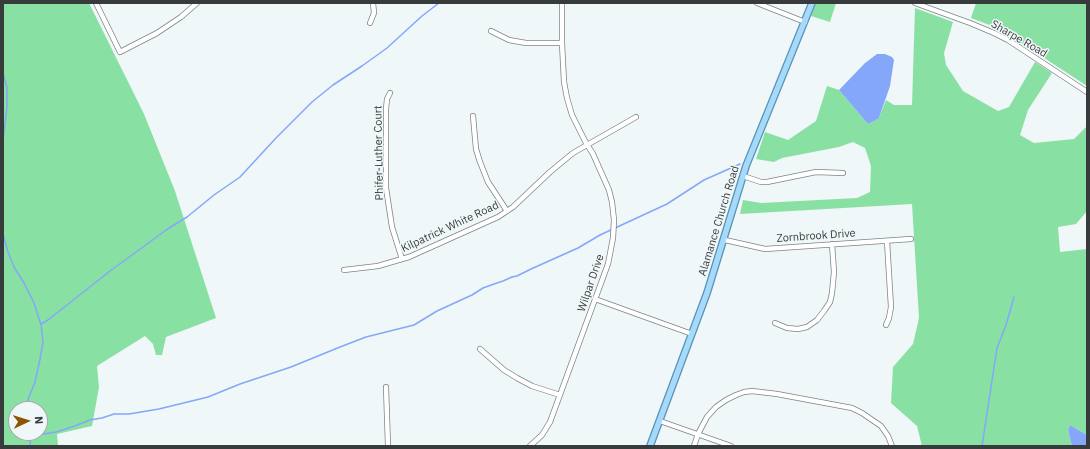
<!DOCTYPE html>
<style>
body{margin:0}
#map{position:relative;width:1090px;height:449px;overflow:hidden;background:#eff7f8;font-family:"IBM Plex Sans",sans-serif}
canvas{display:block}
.frame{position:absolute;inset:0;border:4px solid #383b3b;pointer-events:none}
.north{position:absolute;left:8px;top:401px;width:40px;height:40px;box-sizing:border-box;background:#eff7f8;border:1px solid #a6acac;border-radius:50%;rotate:86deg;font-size:11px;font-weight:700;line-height:16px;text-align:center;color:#383b3b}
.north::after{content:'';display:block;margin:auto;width:14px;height:18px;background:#8b5505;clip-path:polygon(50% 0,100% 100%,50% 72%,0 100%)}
</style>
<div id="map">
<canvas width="1090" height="449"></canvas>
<div class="frame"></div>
<div class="north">N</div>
</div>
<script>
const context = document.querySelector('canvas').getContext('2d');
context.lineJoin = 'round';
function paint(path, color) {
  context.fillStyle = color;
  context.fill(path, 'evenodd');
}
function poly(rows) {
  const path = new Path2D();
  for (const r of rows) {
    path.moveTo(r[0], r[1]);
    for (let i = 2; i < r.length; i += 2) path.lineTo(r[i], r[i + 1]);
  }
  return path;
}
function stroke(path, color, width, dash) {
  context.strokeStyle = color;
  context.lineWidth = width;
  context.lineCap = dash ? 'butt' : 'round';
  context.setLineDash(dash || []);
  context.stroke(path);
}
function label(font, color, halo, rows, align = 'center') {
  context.font = font + ' "IBM Plex Sans",sans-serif';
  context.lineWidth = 3;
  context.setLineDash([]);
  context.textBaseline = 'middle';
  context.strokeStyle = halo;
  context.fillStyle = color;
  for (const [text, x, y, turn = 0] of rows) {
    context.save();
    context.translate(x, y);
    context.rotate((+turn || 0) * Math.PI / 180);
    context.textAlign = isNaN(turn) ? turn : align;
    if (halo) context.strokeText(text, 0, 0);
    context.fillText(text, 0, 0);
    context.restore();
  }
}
paint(poly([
 [3,3,89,3,144,114,175,191,216,318,166,337,162,355,156,355,153,344,145,336,97,366,99,387,92,426,57,434,58,446,3,446],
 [16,409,40,409,40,433,16,433],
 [816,3,836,3,830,22,811,16],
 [976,3,1087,3,1087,86,1000,29,971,18],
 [915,8,953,22,944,53,946,65,963,91,998,111,1009,107,1035,62,1052,73,1028,110,1020,135,1034,143,1074,139,1087,126,1087,211,1076,224,1058,227,1060,252,1087,249,1087,435,1070,425,1068,430,1072,446,922,446,917,426,891,403,893,367,913,344,919,318,912,204,740,214,743,200,761,203,857,198,870,192,871,166,865,148,853,142,839,147,782,158,774,162,756,159,765,132,788,140,816,121,827,86,839,90,868,124,879,118,886,100,894,105,912,105]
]), '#89e0a3');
paint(poly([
 [877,54,885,54,892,57,894,60,890,86,879,118,874,121,868,124,839,90,865,63],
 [1070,425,1087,435,1087,446,1072,446,1068,430]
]), '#85a7fa');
stroke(poly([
 [3,74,7,87,7,107,3,140],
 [3,234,8,252,14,267,24,283,34,303,41,325,43,342,40,359,35,382,27,402,28,409],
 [41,324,48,320,110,271,143,247,166,230,187,217,214,195,240,177,276,138,312,102,333,85,362,66,387,48,422,16,439,3],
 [31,436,56,432,72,427,90,420,102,418,114,414,129,414,159,409,208,397,240,384,291,367,340,347,366,337,414,325,437,311,472,295,483,288,494,284,503,281,512,277,517,276,531,269,578,248,600,235,654,210,667,204,704,180,740,164],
 [30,446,31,433],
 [982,446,997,348,1006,325,1014,297]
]), '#85a7fa', 1.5);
const minor = poly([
 [96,3,120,52,157,33,181,17,197,3],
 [757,3,805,22],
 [915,3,970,23,994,33,1008,40,1087,92],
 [370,23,374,13,373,3],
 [491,31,509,40,526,43,562,43],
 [390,93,387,99,386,109,386,188,392,227,402,259],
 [473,116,476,149,480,162,488,182,507,211],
 [743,176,761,182,767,182,816,172,843,173],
 [725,240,765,249,911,239],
 [344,270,378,266,409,257,498,217,513,207,550,172,573,153,636,117],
 [595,299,692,334],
 [775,323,787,328,798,329,807,327,817,320,824,311,830,302,832,293,834,272,832,244],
 [886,325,889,318,891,307,887,241],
 [480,349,504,370,517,378,532,386,560,395],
 [386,387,388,446],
 [660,421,731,446],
 [530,446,542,435,550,422,608,264,613,238,614,220,612,202,609,190,593,154,585,141,572,115,567,98,564,82,562,43,562,3],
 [694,446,698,434,707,417,716,407,726,400,736,395,744,392,752,391,777,394,852,408,862,413,881,426,888,436,892,446]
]);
const major = poly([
 [650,446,707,293,746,166,812,3]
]);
stroke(minor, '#7d8485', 6);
stroke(major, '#5892b6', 8);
stroke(minor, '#fff', 4.5);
stroke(major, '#a6dafb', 5.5);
label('11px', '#383b3b', '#eff7f8', [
 ["Sharpe Road",1019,39,30],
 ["Phifer-Luther Court",379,153,-91],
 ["Alamance Church Road",719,221,-73],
 ["Kilpatrick White Road",450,227,-25],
 ["Zornbrook Drive",816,236,-4],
 ["Wilpar Drive",591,283,-71]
]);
</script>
